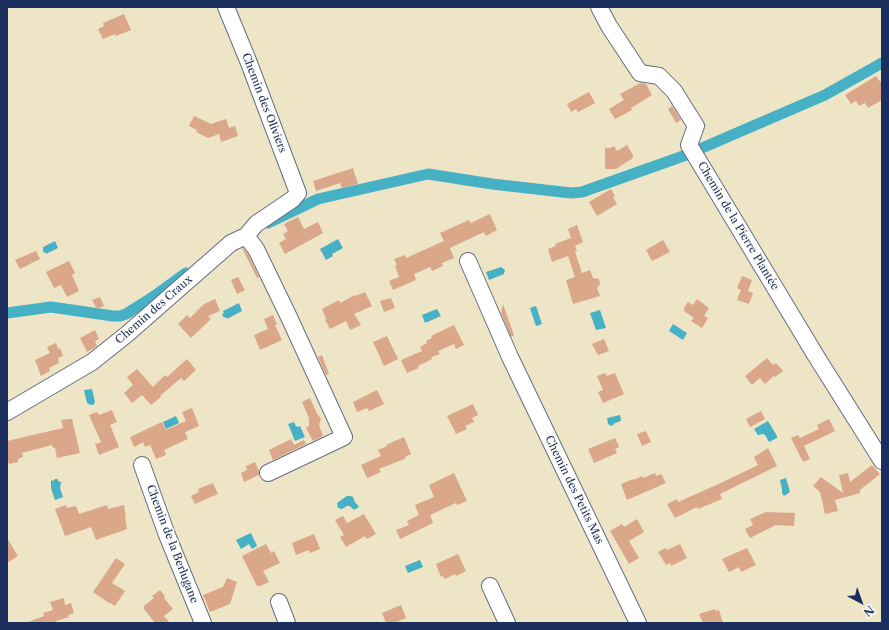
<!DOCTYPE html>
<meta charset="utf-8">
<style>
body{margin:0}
#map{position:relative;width:889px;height:630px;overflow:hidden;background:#eee4c6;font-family:"Libre Caslon Text",serif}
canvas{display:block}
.frame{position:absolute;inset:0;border:8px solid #1b2f5e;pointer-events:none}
.north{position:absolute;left:841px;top:582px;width:40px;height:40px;-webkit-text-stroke:3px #fdfcf7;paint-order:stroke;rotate:139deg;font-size:11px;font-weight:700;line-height:16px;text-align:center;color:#1b2f5e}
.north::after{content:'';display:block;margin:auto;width:14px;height:18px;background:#1b2f5e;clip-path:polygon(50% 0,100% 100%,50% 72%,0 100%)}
</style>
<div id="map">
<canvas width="889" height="630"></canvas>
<div class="frame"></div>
<div class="north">N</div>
</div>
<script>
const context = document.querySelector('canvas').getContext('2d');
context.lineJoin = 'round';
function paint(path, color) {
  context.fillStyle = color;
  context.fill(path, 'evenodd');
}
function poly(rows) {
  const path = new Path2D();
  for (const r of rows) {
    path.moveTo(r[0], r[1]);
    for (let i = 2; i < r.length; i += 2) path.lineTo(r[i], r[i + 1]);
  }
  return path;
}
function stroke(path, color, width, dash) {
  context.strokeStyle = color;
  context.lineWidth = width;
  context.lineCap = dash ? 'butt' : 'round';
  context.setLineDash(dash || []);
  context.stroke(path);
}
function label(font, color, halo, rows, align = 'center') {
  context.font = font + ' "Libre Caslon Text",serif';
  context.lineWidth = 3;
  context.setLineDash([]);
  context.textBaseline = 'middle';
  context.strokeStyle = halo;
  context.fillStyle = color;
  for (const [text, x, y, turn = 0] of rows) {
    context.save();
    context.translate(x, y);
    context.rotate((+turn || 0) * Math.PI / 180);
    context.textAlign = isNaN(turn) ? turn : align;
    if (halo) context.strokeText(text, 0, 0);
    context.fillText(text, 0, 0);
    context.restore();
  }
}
paint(poly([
 [338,239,343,248,332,254,333,256,326,260,320,249],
 [55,241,58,248,46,254,46,253,43,252,43,247],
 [501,267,505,270,504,273,504,274,489,280,486,272],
 [239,303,242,311,227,319,226,317,224,318,222,314,224,313,223,311],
 [536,306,542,324,536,326,530,308],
 [437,309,441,316,425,323,422,315],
 [600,310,606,328,596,330,590,313],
 [673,324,687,333,683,340,669,331],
 [92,389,95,402,93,405,91,405,87,403,84,390],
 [620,415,621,421,615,423,612,426,608,424,607,418],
 [176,416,179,423,166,429,163,422],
 [768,421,777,436,777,438,769,442,765,435,763,434,758,435,754,429],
 [294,422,296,426,298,427,300,426,305,437,295,441,288,424],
 [786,478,790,492,784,496,782,493,782,489,780,480],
 [55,479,58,479,58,481,61,482,60,488,63,497,55,500,51,488,51,480,53,481],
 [347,496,351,496,353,497,355,502,359,507,354,510,350,506,347,506,342,509,338,508,337,503],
 [251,533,257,546,252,549,249,544,241,549,236,540],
 [420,560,423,567,408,573,405,566]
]), '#46b0c4');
stroke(poly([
 [695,151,825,95,882,63],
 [268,223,318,199,428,174,492,184,571,193,582,192,689,154],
 [7,313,51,307,113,316,120,316,126,314,153,297,186,273]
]), '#46b0c4', 11);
paint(poly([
 [124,14,131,30,116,36,115,34,103,39,98,29,104,26,103,23],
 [876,76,882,84,882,100,868,108,865,103,859,106,856,101,851,104,845,95],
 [640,83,646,84,652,95,631,108,632,110,615,119,609,109,624,100,620,94],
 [589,92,595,103,578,112,576,109,571,112,567,104],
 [672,106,681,120,676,123,668,109],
 [194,116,211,124,226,119,229,128,235,126,238,136,221,142,219,134,208,138,196,132,197,130,189,126],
 [627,145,633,155,633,158,616,169,605,169,605,148,610,148,614,146,617,151],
 [353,168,358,184,342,188,340,183,316,191,313,181],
 [611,189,615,196,613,197,617,204,597,216,589,202],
 [490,214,497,230,486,236,484,232,450,248,454,258,442,263,443,266,432,271,430,267,414,274,416,280,393,290,389,281,399,277,395,266,397,265,394,259,405,255,406,258,444,241,440,233,469,220,471,223],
 [298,217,304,229,318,222,323,233,285,254,279,243,286,239,283,234,288,231,284,224],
 [577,225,583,242,575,246,577,251,575,252,582,273,590,270,593,278,599,279,600,284,597,288,600,296,573,304,566,280,575,277,568,256,552,262,548,249,556,246,555,244,571,238,568,229],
 [663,240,670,252,652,261,646,250],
 [242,248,243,248,248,254,259,277,257,278],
 [36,251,40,259,20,269,15,260],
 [69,261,75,273,72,275,79,291,67,297,61,285,54,288,46,272],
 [742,276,752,280,748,291,753,293,749,304,737,300,741,290,737,288],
 [238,277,245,290,237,294,231,280],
 [365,292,372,306,354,314,361,325,350,330,346,321,330,329,325,320,326,319,322,309,339,300,340,303,355,295,355,296],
 [100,297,104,306,97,309,92,300],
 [391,298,395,308,384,312,380,301],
 [215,299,220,311,208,316,211,319,191,338,178,324,187,315,190,318,204,304],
 [697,299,709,308,704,316,708,318,702,328,691,321,694,318,684,311,684,308,688,302,693,305],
 [503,304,514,335,511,337,501,313],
 [273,315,277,325,275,325,282,340,260,350,254,335,268,329,264,319],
 [454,325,464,345,456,349,454,344,438,351,440,354,432,357,432,359,418,366,419,368,407,373,401,360,422,351,420,347,427,343,426,341,432,338,431,336],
 [95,330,99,339,95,341,97,346,87,352,80,338],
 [387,336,398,359,384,366,373,342],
 [604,339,609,351,598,355,592,344],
 [56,343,58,349,60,348,63,356,58,358,59,363,49,368,50,371,41,376,35,360,50,353,47,347],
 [322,355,329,374,326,375,318,357],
 [767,358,773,365,776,363,783,371,775,377,774,376,765,384,760,378,752,385,745,376],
 [187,359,196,370,184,381,181,378,160,396,161,397,151,405,142,395,132,403,124,393,133,385,127,377,137,369,153,387,165,375,167,377],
 [605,373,607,376,615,373,624,394,603,403,598,392,603,390,597,376],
 [377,390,384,404,369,411,367,408,357,412,353,402],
 [310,398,317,414,319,416,321,419,319,425,323,436,313,441,306,428,309,426,309,418,302,402],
 [473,404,478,415,472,418,474,422,465,426,467,429,456,434,447,416],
 [192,408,199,426,185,432,188,439,164,450,166,455,156,459,150,445,145,447,143,442,134,447,130,437,162,422,166,430,186,421,182,412],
 [112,410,117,422,110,425,119,447,99,455,95,444,101,442,89,415,97,412,99,415],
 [761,411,765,419,750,427,746,419],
 [69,419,72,419,80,453,57,458,55,448,53,448,52,445,22,453,23,457,18,459,18,462,9,464,7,457,7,441,63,428,61,420],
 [829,419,835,431,804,446,810,459,803,462,791,438,798,435,800,438,819,429,817,425],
 [646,431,651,442,642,446,637,434],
 [404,437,411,454,405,457,406,458,402,460,379,469,381,472,367,478,361,465,381,456,378,450,387,446,386,445],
 [615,438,619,447,615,449,617,453,594,463,588,449],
 [291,439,294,445,304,440,306,444,273,460,269,450],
 [768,448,777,466,720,494,722,499,698,509,697,507,675,518,667,504,677,499,678,502,723,482,758,465,754,457],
 [255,462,259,471,259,475,244,482,241,473,247,470,246,466],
 [872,465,880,474,860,490,860,493,835,500,838,511,825,514,820,492,813,486,821,477,843,493,839,475,848,473,850,482],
 [454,473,467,501,457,505,456,503,430,515,433,523,400,539,396,530,409,525,407,521,419,515,415,505,434,497,429,485],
 [655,473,656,476,661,474,666,483,627,500,621,484,633,479,633,480,643,476,643,478],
 [213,483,218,494,195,504,191,496,199,492,198,489],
 [66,505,67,508,76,506,79,514,107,505,108,509,124,505,126,517,125,517,127,529,96,540,91,527,65,536,55,509],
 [766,512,795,513,794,526,776,525,750,538,745,529,753,525,750,519],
 [364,514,376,534,367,539,365,536,346,547,340,537,344,535,335,520,343,516,347,523],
 [637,519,644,532,629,541,639,558,629,564,610,531,622,524,624,527],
 [314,534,320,549,310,553,309,550,296,555,292,543],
 [7,538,18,556,7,563],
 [266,544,271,553,274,551,280,563,263,571,269,582,260,586,257,586,242,556],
 [680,544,687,558,671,566,670,563,666,565,658,552,666,548,667,550],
 [747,548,756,565,741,572,739,567,729,572,722,559],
 [458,554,466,571,456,576,455,574,445,579,443,576,441,577,436,564],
 [116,558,125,564,112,583,125,591,115,606,110,603,109,603,93,592],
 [227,578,237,582,230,604,210,612,203,595,223,587],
 [160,590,165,596,164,598,173,609,164,616,170,623,155,623,144,609,144,606,154,598,152,596],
 [64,598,65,605,71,603,74,613,68,615,69,617,56,621,57,623,29,623,28,622,44,616,43,613,53,610,50,602],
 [401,605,406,618,394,623,386,623,382,613],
 [715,609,716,611,719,610,723,623,703,623,699,614]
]), '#daa78b');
const minor = poly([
 [599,7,609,26,640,73,659,76,674,91,696,126,689,145,816,356,882,461],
 [246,236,256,249,288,315,344,437,268,473],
 [468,261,510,357,638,623],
 [7,412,92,362,126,335,231,243,246,236,256,224,293,199,298,193,249,63,226,7],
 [142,465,167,535,203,623],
 [490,586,507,623],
 [279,602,287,623]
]);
stroke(minor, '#656e82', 18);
stroke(minor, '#fff', 16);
label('11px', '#1b2f5e', '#fdfcf7', [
 ["Chemin des Oliviers",264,103,69],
 ["Chemin de la Pierre Plantée",738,226,59],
 ["Chemin des Craux",154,310,-41],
 ["Chemin des Petits Mas",574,490,64],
 ["Chemin de la Berlugane",172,544,69]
]);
</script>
